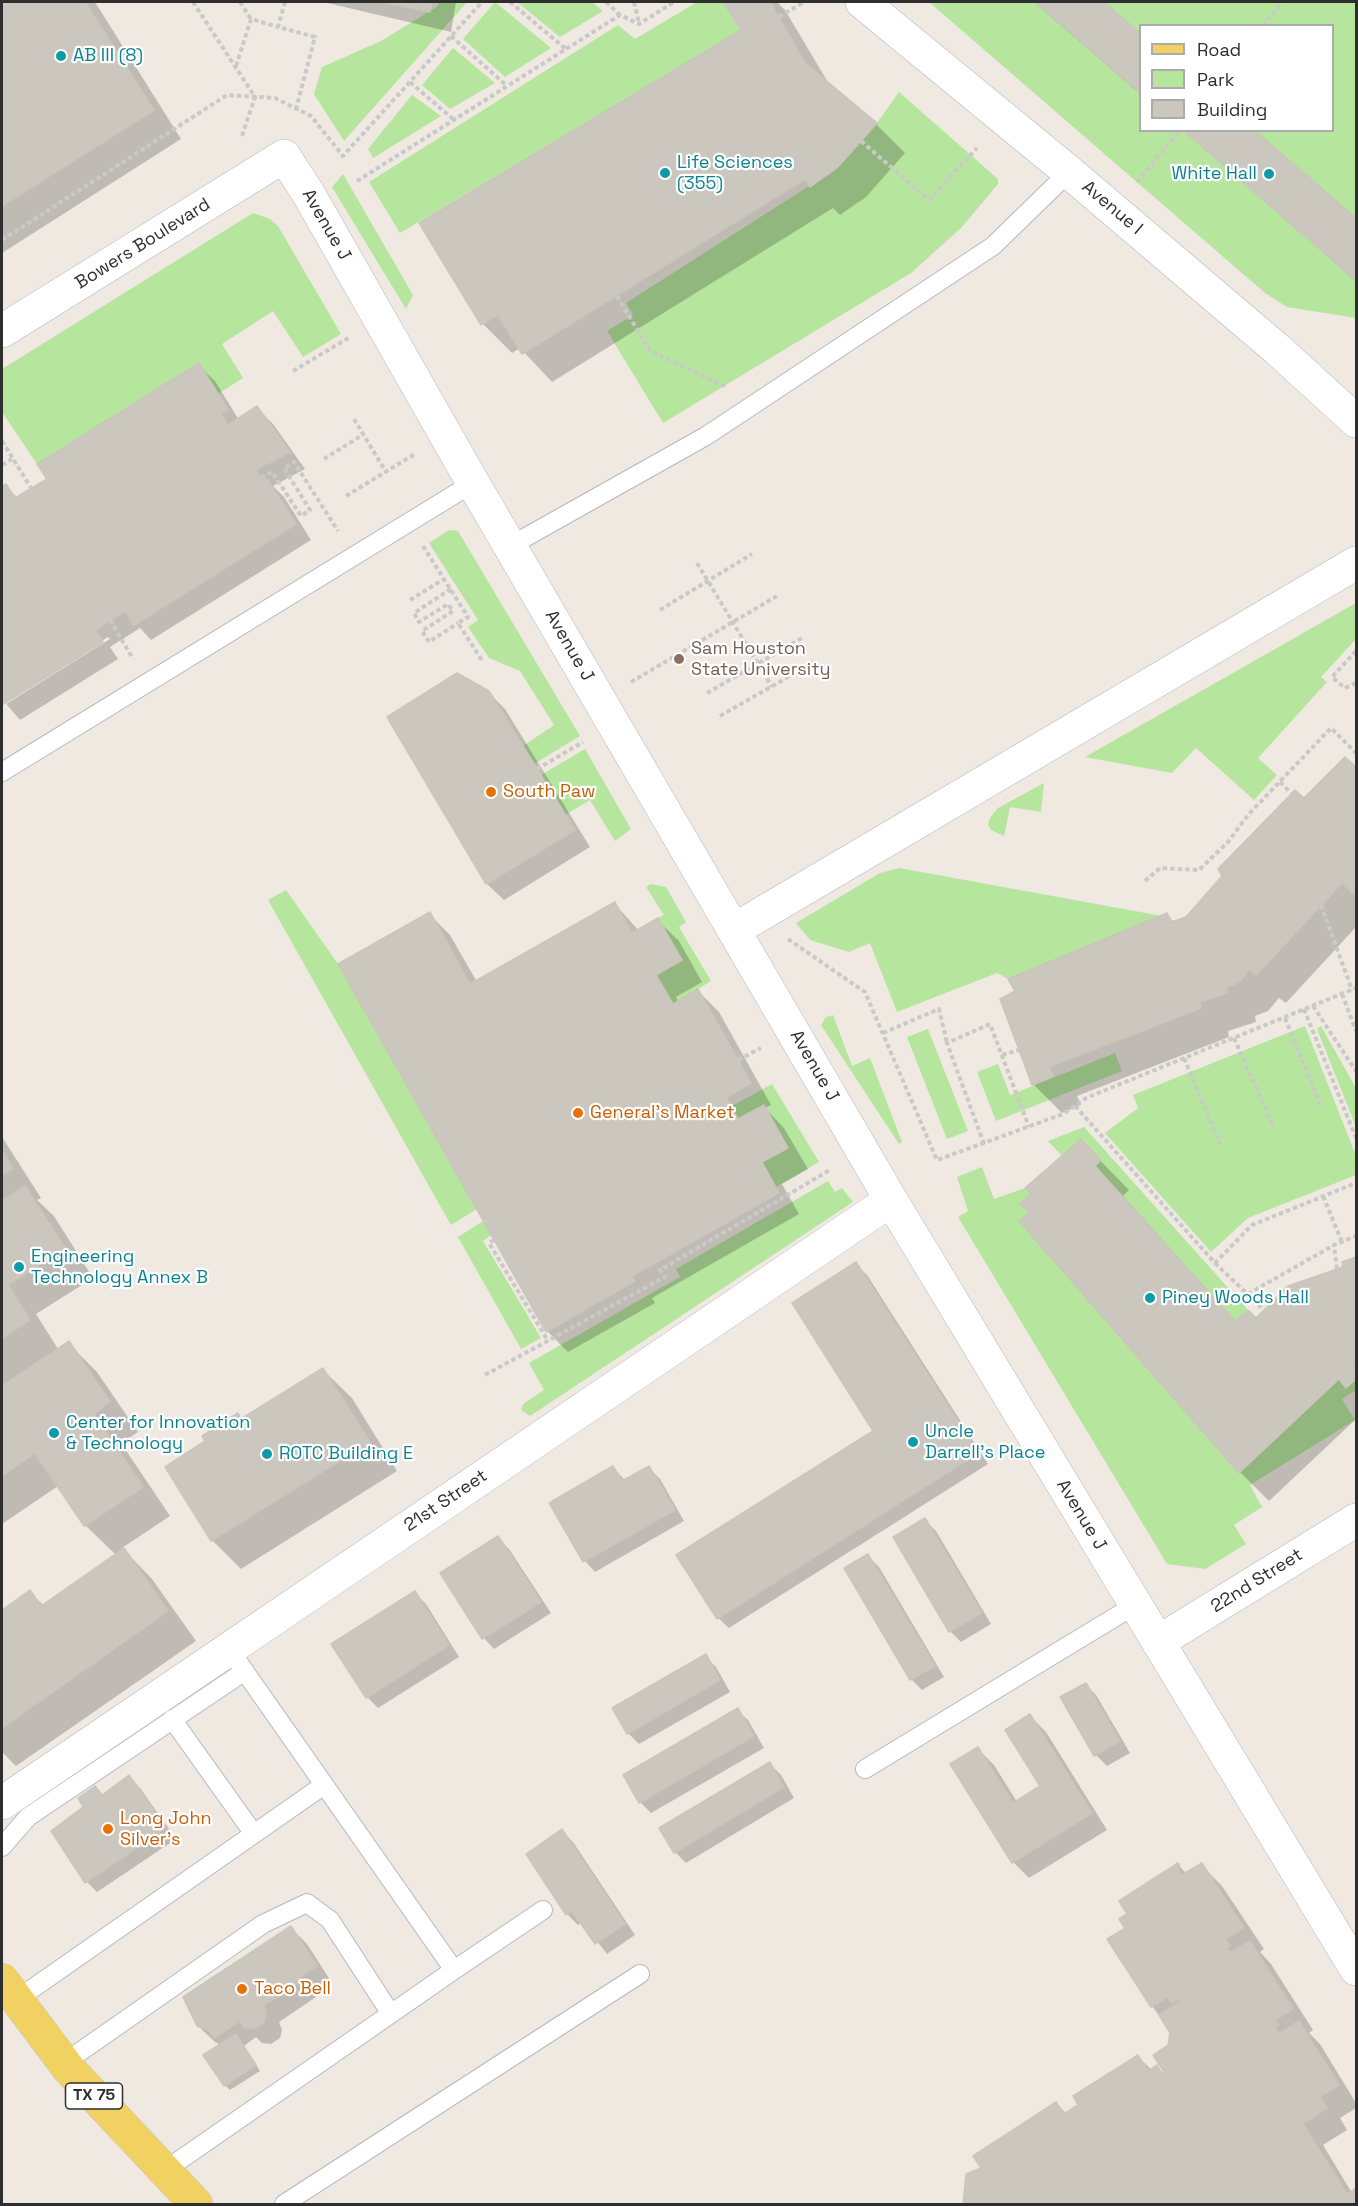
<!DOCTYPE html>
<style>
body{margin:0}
#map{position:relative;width:1358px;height:2206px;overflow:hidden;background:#efe9e1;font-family:"Space Grotesk",sans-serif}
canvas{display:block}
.frame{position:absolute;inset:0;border:3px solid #2e2e2e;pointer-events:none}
.legend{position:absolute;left:1139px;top:24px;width:195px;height:108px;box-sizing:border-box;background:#fff;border:2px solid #ababab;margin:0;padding:8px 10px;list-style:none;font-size:18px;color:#2e2e2e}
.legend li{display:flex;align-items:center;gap:12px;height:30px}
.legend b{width:30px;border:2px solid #ababab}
</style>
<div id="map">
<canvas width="1358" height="2206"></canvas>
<div class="frame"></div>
<ul class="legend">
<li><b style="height:8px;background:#f2d163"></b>Road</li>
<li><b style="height:16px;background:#b6e59e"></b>Park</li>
<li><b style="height:16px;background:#cbc7bf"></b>Building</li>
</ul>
</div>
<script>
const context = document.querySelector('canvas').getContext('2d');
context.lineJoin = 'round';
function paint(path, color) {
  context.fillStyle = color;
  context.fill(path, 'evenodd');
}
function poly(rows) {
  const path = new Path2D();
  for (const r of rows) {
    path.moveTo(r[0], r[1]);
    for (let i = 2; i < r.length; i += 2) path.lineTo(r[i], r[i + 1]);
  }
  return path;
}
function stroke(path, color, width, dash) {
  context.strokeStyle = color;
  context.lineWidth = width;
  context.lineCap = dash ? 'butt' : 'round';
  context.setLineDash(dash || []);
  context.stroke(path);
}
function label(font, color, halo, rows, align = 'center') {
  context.font = font + ' "Space Grotesk",sans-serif';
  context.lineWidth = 4.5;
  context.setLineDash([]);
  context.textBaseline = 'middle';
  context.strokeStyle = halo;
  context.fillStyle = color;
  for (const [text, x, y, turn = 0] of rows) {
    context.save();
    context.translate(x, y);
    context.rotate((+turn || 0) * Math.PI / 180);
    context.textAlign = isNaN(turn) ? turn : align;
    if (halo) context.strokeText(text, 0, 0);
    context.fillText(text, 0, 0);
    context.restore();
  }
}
paint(poly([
 [439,2,467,2,344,141,314,94,322,67,381,41,438,6],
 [495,2,551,48,505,77,463,39],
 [517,2,592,2,603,11,560,37],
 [697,2,723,2,741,30,400,233,369,182,618,25,635,39],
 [929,2,1035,2,1140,93,1140,130,1183,131,1356,281,1356,318,1287,307,1265,293],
 [1104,2,1356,2,1356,218,1254,131,1332,130,1332,26,1140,26,1140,33],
 [453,48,495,83,450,109,422,85],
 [899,92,998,179,998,184,961,228,911,273,663,423,607,331,633,315,626,303,837,168,877,123],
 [412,95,441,116,373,158,368,149],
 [343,174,413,295,406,309,332,187],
 [253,213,270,219,278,226,341,334,303,357,273,311,222,344,243,378,218,394,198,363,37,464,2,412,2,369],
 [449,530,458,531,580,736,534,764,523,746,554,725,520,671,489,658,468,627,478,620,429,543],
 [1356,603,1356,639,1321,677,1327,682,1258,758,1277,775,1254,800,1196,748,1172,773,1085,757],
 [585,749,631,829,615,841,590,800,565,815,541,775],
 [1044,783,1041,812,1010,807,1004,836,991,830,988,825,990,818,998,808],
 [899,868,1162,916,1008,979,997,973,897,1012,870,943,849,952,810,940,796,923,880,873],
 [651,884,666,887,686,922,679,927,711,981,673,1004,656,975,682,960,658,918,664,915,646,887],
 [286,890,338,964,477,1209,451,1225,268,900],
 [833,1015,852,1066,870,1058,902,1142,899,1144,821,1025,826,1017],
 [1305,1026,1356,1156,1356,1175,1248,1218,1211,1252,1105,1133,1138,1108,1133,1095],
 [1321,1026,1356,1088,1356,1127,1317,1029],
 [928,1029,968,1131,947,1139,907,1037],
 [1115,1053,1122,1071,996,1121,977,1072,998,1064,1010,1095],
 [772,1084,819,1162,776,1187,762,1162,788,1147,764,1105,738,1119,730,1107],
 [1084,1127,1248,1310,1235,1321,1095,1166,1101,1160,1082,1139,1062,1156,1048,1141],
 [982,1167,994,1199,1025,1188,1031,1194,1020,1202,1029,1213,1020,1221,1239,1473,1339,1379,1346,1388,1356,1379,1356,1390,1342,1399,1355,1420,1250,1485,1262,1507,1234,1525,1246,1544,1205,1569,1167,1564,958,1217,968,1211,957,1177],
 [828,1181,835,1192,842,1188,853,1202,530,1416,521,1410,523,1404,544,1390,529,1363,680,1277,676,1269],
 [483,1221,491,1235,483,1241,541,1338,521,1349,458,1237]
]), '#b6e59e');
paint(poly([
 [2,2,95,2,181,139,2,253],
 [323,2,456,2,451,32],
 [725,2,777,2,785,10,829,84,876,124,905,153,866,197,840,215,833,208,552,382,520,348,512,353,483,324,421,223,743,31],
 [1034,2,1103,2,1140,34,1140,94],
 [1182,130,1253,130,1356,219,1356,281],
 [198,365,215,381,239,420,257,408,273,424,305,469,273,486,284,497,311,540,151,640,140,628,110,647,118,659,20,720,2,699,2,488,5,486,18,498,49,479],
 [108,637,110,639,6,704,6,700],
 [488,692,505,709,590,847,504,900,487,884,389,717],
 [1345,759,1356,769,1356,927,1286,1003,1279,998,1268,1011,1255,1016,1256,1022,1228,1031,1229,1037,1077,1096,1081,1105,1062,1113,1033,1084,1167,915,1175,923,1187,918],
 [615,904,639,931,657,920,679,941,702,982,676,997,679,1002,698,991,719,1012,771,1105,765,1108,784,1128,808,1169,782,1184,799,1214,652,1298,655,1303,568,1352,547,1331,429,914,450,935,477,982],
 [2,1137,41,1198,37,1200,54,1216,93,1278,36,1314,58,1349,68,1343,97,1372,138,1432,121,1443,170,1516,122,1548,152,1579,196,1641,16,1766,2,1752,2,1612,30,1592,44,1606,116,1555,85,1525,58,1486,2,1524],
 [1081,1141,1129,1190,1123,1196,1236,1322,1256,1320,1344,1268,1344,1263,1356,1258,1356,1419,1269,1501,1240,1472,1022,1221,1031,1213,1033,1194],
 [856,1264,867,1275,988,1464,729,1628,718,1618,875,1431],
 [323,1370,352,1398,397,1471,241,1569,212,1540,207,1442,238,1415,242,1420],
 [613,1468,626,1481,649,1468,660,1479,684,1521,595,1572,585,1561,551,1503],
 [925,1520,936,1531,991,1624,961,1642,950,1631],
 [498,1538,509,1549,551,1613,494,1649,484,1638,442,1573],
 [868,1556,879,1567,944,1677,922,1690,911,1679],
 [415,1593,426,1604,459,1657,378,1708,367,1697],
 [705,1656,716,1667,730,1692,639,1744,628,1733],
 [1085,1684,1096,1695,1130,1753,1107,1766,1096,1755],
 [737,1710,748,1720,764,1748,651,1813,640,1802],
 [1030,1716,1046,1732,1107,1830,1029,1878,1013,1862,978,1749,994,1765,1017,1802,1042,1787],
 [770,1764,781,1775,794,1798,686,1863,675,1852],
 [129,1777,140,1788,176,1839,97,1892,87,1882,95,1788,103,1795],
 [562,1831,573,1842,635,1935,607,1954,582,1922,578,1925,567,1914],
 [1178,1865,1187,1874,1201,1865,1222,1886,1264,1949,1260,1952,1271,1964,1313,2030,1309,2033,1320,2044,1356,2103,1356,2108,1340,2118,1347,2130,1323,2145,1352,2193,1356,2190,1356,2204,964,2204,968,2175,983,2168,1056,2104,1067,2114,1138,2057,1152,2070,1157,2067,1164,2074,1172,2033,1152,2006,1125,1926,1129,1914],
 [291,1928,307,1944,332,1983,314,1995,316,1997,279,2022,282,2030,280,2038,271,2044,262,2043,256,2037,244,2046,260,2071,230,2090,225,2085,221,2045,215,2042,198,2026]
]), '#0003');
const building = poly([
 [2,2,85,2,154,110,2,206,2,2],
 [383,2,432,2,430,12,383,2],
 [723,2,770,2,805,63,877,123,837,168,810,187,805,179,522,354,498,315,481,325,419,223,741,30,723,2],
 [1035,2,1104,2,1140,33,1140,93,1035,2],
 [1183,130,1254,130,1356,218,1356,281,1183,130],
 [199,363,228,410,221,414,228,425,257,406,290,452,256,470,263,481,267,479,296,524,134,625,125,611,95,630,103,642,3,704,2,486,6,484,15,498,47,479,37,464,199,363],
 [457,673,489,691,575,830,486,884,387,717,457,673],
 [1345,757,1356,767,1356,896,1342,883,1256,975,1249,970,1239,982,1227,987,1227,993,1200,1002,1201,1008,1049,1067,1053,1076,1032,1085,1000,999,1015,991,1008,979,1167,913,1172,922,1186,917,1222,876,1218,869,1295,790,1304,798,1345,757],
 [615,902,632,933,658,918,682,960,656,975,673,1004,698,989,751,1083,726,1098,730,1106,738,1119,764,1105,788,1148,762,1162,779,1193,632,1276,635,1281,546,1332,338,964,430,912,470,984,615,902],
 [1081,1139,1101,1160,1095,1166,1235,1321,1248,1310,1256,1318,1288,1286,1343,1267,1342,1262,1356,1257,1356,1359,1352,1362,1356,1367,1356,1379,1346,1388,1339,1379,1239,1473,1019,1221,1029,1213,1020,1203,1031,1194,1025,1188,1081,1139],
 [2,1151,13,1168,2,1175,2,1151],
 [25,1186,65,1248,8,1285,30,1320,2,1338,2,1201,25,1186],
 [856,1262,978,1453,717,1619,676,1555,873,1431,792,1303,856,1262],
 [69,1341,110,1402,94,1414,143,1487,84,1526,35,1453,2,1476,2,1386,69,1341],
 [323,1368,370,1442,211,1541,165,1467,205,1441,202,1436,238,1413,241,1419,323,1368],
 [613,1466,622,1481,649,1466,675,1510,583,1562,549,1503,613,1466],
 [925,1518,982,1613,949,1632,893,1537,925,1518],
 [498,1536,541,1602,482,1639,440,1573,498,1536],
 [124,1548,168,1611,2,1728,2,1610,30,1590,41,1606,124,1548],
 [868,1554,935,1666,910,1680,844,1568,868,1554],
 [415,1591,449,1645,366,1698,331,1644,415,1591],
 [706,1654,720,1680,627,1734,612,1708,706,1654],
 [1086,1683,1120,1741,1094,1756,1060,1697,1086,1683],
 [738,1708,754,1736,639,1803,623,1775,738,1708],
 [1030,1714,1092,1813,1012,1863,950,1764,978,1747,1013,1803,1040,1786,1005,1730,1030,1714],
 [770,1762,784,1787,674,1853,659,1828,770,1762],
 [129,1775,166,1828,85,1883,51,1831,83,1807,78,1798,95,1786,102,1795,129,1775],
 [562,1829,625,1924,595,1944,572,1911,566,1915,526,1854,562,1829],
 [1178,1863,1180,1866,1177,1868,1182,1875,1202,1863,1244,1928,1226,1939,1230,1946,1227,1948,1230,1953,1250,1941,1293,2009,1275,2020,1279,2025,1275,2027,1279,2034,1299,2021,1339,2085,1320,2097,1327,2108,1303,2124,1347,2194,1356,2188,1356,2204,963,2204,966,2174,981,2168,973,2156,1056,2102,1064,2114,1078,2105,1073,2096,1138,2055,1148,2071,1157,2065,1162,2074,1164,2072,1153,2055,1168,2045,1170,2033,1159,2015,1181,2001,1180,1998,1172,2003,1167,1997,1151,2007,1107,1939,1129,1926,1124,1927,1119,1919,1127,1914,1119,1901,1178,1863],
 [291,1926,317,1966,299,1978,301,1981,264,2005,266,2012,264,2022,254,2029,244,2027,240,2021,214,2038,210,2031,197,2026,183,1997,291,1926],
 [236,2034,256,2065,224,2086,203,2055,236,2034]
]);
paint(building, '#cbc7bf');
stroke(building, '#cbc5ba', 1.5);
const lane = poly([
 [510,546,706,436,993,246,1069,172],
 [2,772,473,483],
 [172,1719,254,1834],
 [865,1769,1135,1605],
 [2,1847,28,1817,245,1671],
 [454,1970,543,1910],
 [16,2000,324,1785],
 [64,2063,263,1924,307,1903,330,1920,391,2014],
 [164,2171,454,1970,229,1649],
 [284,2204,640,1974]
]);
const street = poly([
 [862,2,1069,172,1277,349,1356,421],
 [2,331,284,156,308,193,473,483,891,1200,1356,1969],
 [734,930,1356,563],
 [1158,1642,1356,1520],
 [2,1803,891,1200]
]);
const primary = poly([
 [2,1980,68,2068,196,2204]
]);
stroke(lane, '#b4b7c1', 20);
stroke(street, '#b4b7c1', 34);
stroke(primary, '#c9c9c9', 34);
stroke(poly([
 [193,2,255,97,241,139],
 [240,2,251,19],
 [285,2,278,27,315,37,296,109],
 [510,2,567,50],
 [606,2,620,15],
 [634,2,639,23],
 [779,17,804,2],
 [1263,26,1283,2],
 [451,36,506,85],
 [236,66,251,19,278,27],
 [410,82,453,119],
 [861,141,929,200,977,148],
 [357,181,620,15,639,24,674,2],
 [1137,182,1180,130],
 [2,240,227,95,275,98,311,116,343,156,482,2],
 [617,296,650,351,727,387],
 [293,371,350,337],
 [354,419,386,472],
 [2,441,31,488],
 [324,459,364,434],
 [2,465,12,459],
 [261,478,272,472,301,516,310,510,284,468,294,462,338,531],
 [346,496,415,454],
 [423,546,468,617,458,623,483,662],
 [697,563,772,687],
 [451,589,414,613,419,622,448,604,453,611,422,631,429,642,458,623],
 [410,600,444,579],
 [660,610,752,554],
 [110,620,133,659],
 [1356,651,1332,677,1345,688,1356,683],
 [631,682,777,596],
 [707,693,802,638],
 [720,716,816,661],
 [537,769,583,742],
 [1280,782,1292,794],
 [1145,881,1160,868,1199,870,1228,842,1248,815,1331,728,1356,753],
 [1321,905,1352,990],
 [788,939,865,992,937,1160,1063,1114,1086,1098,1356,988],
 [1342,994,1356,1031],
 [1313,1006,1356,1071],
 [1304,1009,1356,1138],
 [1285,1018,1321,1106],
 [883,1033,939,1009,947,1043],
 [1234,1038,1273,1125],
 [1002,1055,1019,1050],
 [1184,1058,1220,1144],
 [738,1060,761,1048],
 [1075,1106,1215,1263,1252,1225,1356,1183],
 [984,1144,947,1043,990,1024,1029,1127],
 [1323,1196,1342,1242],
 [494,1240,489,1243,548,1341],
 [1215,1263,1264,1310],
 [1337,1269,1334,1245,1356,1236],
 [1248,1294,1334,1245],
 [485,1375,665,1277,660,1270,830,1170]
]), '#c9c9c9', 4, [4.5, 3]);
stroke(lane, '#fff', 18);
stroke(street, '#fff', 33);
stroke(primary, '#f2d163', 33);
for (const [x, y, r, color] of [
 [61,56,6,"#0f9aa8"],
 [665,173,6,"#0f9aa8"],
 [1269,174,6,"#0f9aa8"],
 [679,659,6,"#8d6e63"],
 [491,792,6,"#e8710a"],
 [578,1113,6,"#e8710a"],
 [19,1267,6,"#0f9aa8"],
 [1150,1298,6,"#0f9aa8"],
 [54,1433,6,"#0f9aa8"],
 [913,1442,6,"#0f9aa8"],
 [267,1454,6,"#0f9aa8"],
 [108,1829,6,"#e8710a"],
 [242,1989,6,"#e8710a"]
]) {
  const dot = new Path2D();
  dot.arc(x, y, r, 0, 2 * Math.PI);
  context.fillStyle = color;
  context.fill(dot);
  stroke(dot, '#fff', 2);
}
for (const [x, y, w] of [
 [94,2096,57]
]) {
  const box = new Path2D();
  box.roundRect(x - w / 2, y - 13, w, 26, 4.5);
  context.fillStyle = '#fff';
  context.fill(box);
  stroke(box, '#2e2e2e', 1.5);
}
label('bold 16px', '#2e2e2e', null, [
 ["TX 75",94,2096]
]);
label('18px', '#0d838f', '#fff', [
 ["AB III (8)",73,56],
 ["Life Sciences",677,163],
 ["(355)",677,184],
 ["White Hall",1257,174,"right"],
 ["Engineering",31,1257],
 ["Technology Annex B",31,1278],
 ["Piney Woods Hall",1162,1298],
 ["Center for Innovation",66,1423],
 ["& Technology",66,1444],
 ["Uncle",925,1432],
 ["Darrell's Place",925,1453],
 ["ROTC Building E",279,1454]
], 'left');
label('18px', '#2e2e2e', '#fff', [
 ["Avenue I",1112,208,40],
 ["Avenue J",326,225,60],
 ["Bowers Boulevard",143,244,-32],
 ["Avenue J",569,646,60],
 ["Avenue J",814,1066,60],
 ["21st Street",446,1501,-34],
 ["Avenue J",1081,1515,59],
 ["22nd Street",1257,1581,-32]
]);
label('18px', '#785e54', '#fff', [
 ["Sam Houston",691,649],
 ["State University",691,670]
], 'left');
label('18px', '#c56008', '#fff', [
 ["South Paw",503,792],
 ["General's Market",590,1113],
 ["Long John",120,1819],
 ["Silver's",120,1840],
 ["Taco Bell",254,1989]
], 'left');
</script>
